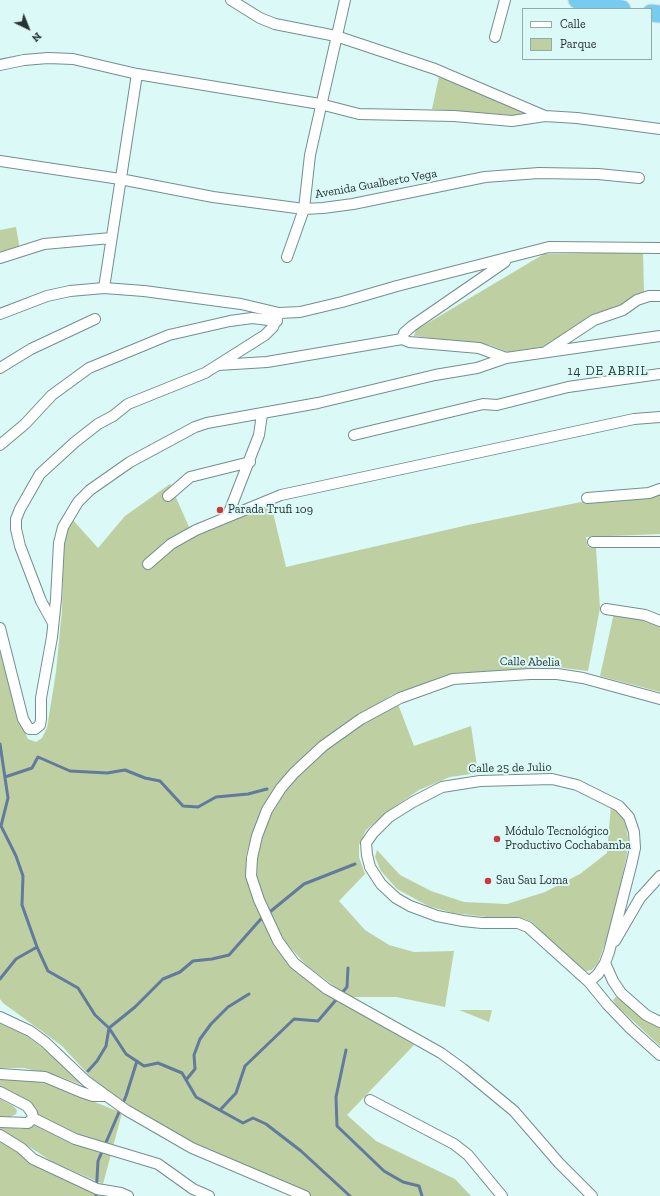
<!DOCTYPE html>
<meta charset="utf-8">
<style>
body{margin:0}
#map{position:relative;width:660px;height:1196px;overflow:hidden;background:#daf9f7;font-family:"Zilla Slab",serif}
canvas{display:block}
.legend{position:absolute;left:522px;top:8px;width:130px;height:52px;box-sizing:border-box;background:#daf9f7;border:1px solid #92aaa8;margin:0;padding:5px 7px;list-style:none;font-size:12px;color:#273332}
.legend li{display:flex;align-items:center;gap:8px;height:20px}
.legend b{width:20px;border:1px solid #92aaa8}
.north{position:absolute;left:8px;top:8px;width:40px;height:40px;-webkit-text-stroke:3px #daf9f7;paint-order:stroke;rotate:137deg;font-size:11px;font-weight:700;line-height:16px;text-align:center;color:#273332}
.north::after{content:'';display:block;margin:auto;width:14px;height:18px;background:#273332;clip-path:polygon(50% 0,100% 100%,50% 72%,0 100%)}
</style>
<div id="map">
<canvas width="660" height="1196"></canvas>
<ul class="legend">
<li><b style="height:5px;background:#fff"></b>Calle</li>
<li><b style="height:11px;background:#bed0a2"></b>Parque</li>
</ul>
<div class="north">N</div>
</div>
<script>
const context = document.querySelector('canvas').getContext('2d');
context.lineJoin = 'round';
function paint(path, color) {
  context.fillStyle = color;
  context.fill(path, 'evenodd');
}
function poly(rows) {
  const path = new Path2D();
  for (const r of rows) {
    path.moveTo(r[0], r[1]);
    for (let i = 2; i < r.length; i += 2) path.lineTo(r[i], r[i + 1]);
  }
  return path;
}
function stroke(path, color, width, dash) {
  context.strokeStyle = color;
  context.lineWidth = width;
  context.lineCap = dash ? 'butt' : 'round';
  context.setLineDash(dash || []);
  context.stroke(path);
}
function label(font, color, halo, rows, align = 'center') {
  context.font = font + ' "Zilla Slab",serif';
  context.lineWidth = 4;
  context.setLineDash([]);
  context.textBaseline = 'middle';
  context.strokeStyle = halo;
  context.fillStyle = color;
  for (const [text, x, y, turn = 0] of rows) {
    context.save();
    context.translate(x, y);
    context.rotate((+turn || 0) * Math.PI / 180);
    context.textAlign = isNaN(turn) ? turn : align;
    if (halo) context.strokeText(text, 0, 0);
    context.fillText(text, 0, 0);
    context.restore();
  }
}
paint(poly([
 [439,76,523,112,521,116,432,109],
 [16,227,20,250,0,255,0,230],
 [643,252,644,292,548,346,508,352,490,345,414,336,416,330,544,254],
 [170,484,193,536,271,504,286,567,468,525,581,502,660,493,660,534,586,537,588,547,596,548,600,608,588,671,547,666,518,670,453,673,392,695,353,720,264,809,253,831,246,856,246,876,273,941,331,996,414,1045,347,1115,376,1141,455,1179,471,1196,310,1196,206,1150,147,1116,99,1086,62,1046,3,1003,0,999,0,636,21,724,28,739,36,742,42,738,47,728,56,672,62,610,64,533,72,519,98,548,125,516],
 [614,613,660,625,660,692,600,676],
 [398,704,414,746,471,726,478,773,450,777,419,790,391,809,366,830,359,845,359,857,365,874,339,901,365,930,389,945,414,952,454,951,445,1007,396,997,349,997,306,965,286,943,265,905,256,872,259,843,273,805,291,780,319,754,359,725],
 [611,805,621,812,626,827,628,838,627,854,613,922,598,963,592,970,586,971,562,952,532,922,522,918,487,917,453,913,428,906,397,889,381,871,375,857,377,850,400,875,431,891,464,902,507,904,545,892,580,874,607,853],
 [616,997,660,1027,660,1046,618,1007,613,1000],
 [459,1010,492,1010,489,1022],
 [0,1023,28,1037,61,1062,85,1086,58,1076,24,1068,0,1068],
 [0,1078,35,1081,55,1086,122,1113,103,1184,53,1162,17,1139,0,1132,0,1126,21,1129,29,1126,34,1116,36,1109,0,1086],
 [0,1099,13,1106,17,1110,16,1114,10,1117,0,1116],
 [0,1141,41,1167,106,1196,0,1196]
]), '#bed0a2');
stroke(poly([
 [0,744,8,798,1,826,16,856,23,876,22,905,37,947,48,971,78,988,95,1015,109,1028,126,1054,144,1066,158,1063,182,1073,196,1097,243,1123,253,1118,266,1124,301,1151,350,1196],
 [5,777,32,768,38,757,70,771,107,773,125,770,145,778,160,781,183,806,198,807,216,797,248,794,267,789],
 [0,979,16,959,37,947],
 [346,1050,336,1097,337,1126,384,1171,403,1182,419,1186,422,1196],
 [88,1071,97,1061,106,1046,109,1028,135,1007,163,979,180,972,193,961,212,959,229,955,260,920,304,884,355,864],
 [186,1080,195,1069,194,1055,200,1039,211,1024,228,1007,249,994],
 [221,1109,236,1093,245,1066,294,1019,318,1021,347,987,348,968],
 [96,1196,98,1161,126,1096,137,1061]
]), '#627a9e', 3);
const minor = poly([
 [231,0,260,18,275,24,336,36,435,69,545,116],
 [495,37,505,0],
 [0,65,24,60,48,58,73,59,137,74,320,104,359,114,454,116,512,121,545,116,577,118,660,129],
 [137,74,104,288,144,291,241,304,279,313,300,312,342,302,397,286,549,247,660,248],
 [0,161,120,179,213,197,304,209,323,208,353,204,485,177,539,173,598,174,639,178],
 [287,257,304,209,310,155,345,0],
 [0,258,44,244,111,238],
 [505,262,412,326,404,333,402,339,409,342,479,348,506,358],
 [0,314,47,296,70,291,104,288],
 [547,351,594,320,623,310,637,300,649,296,660,296],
 [218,365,267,362,402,339],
 [0,368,31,349,95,319],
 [354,435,483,404,497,405,568,387,660,374],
 [0,445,25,424,52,395,89,368,169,335,230,321,252,318,277,321],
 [168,496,190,477,250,462],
 [587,498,649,493,660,489],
 [228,515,259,435,262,414],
 [593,542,660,542],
 [148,564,171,544,196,530,281,495,634,419,660,417],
 [606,609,645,615,660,621],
 [53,623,41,601,20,546,16,529,16,519,20,509,40,474,75,442,98,424,113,416,128,404,205,373,265,335,273,327,279,313],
 [0,628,23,719,29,729,35,729,40,725,41,719,41,698,52,637,56,599,59,543,63,527,78,502,90,490,130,462,195,427,207,423,318,403,435,375,477,368,506,358,660,336],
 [552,779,577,785,619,806,629,817,634,832,635,848,632,862,609,952,605,963,598,974,589,982,528,927,518,923,482,923,463,921,437,916,410,906,396,898,381,884,370,867,367,855,366,843,373,833,389,817,413,802,442,787,480,781,552,779],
 [615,941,640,898,660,876],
 [605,963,613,981,621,993,646,1015,660,1022],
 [589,982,607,1004,630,1028,660,1055],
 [0,1017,30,1031,45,1042,86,1081,126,1110,192,1148,305,1196],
 [0,1074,45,1077,81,1092,93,1096,105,1096],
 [0,1092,27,1106,32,1113,33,1118],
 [370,1100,454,1144,468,1155,502,1196],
 [33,1118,75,1139,158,1164,193,1189,209,1196],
 [0,1122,28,1123,33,1118],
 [0,1135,21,1148,33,1159,97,1189,121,1193,128,1196],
 [592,1196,559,1163,514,1111,463,1069,441,1053,327,989,294,963,278,941,259,900,251,876,252,858,257,836,267,810,281,788,294,773,323,746,361,719,400,698,453,679,530,674,557,674,583,678,660,699]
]);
const trunk = poly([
 [577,0,588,4,622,9],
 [651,13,660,14]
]);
stroke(minor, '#738f8e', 12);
stroke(trunk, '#dcdede', 19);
stroke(minor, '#fff', 10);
stroke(trunk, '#76ccee', 17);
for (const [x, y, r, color] of [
 [220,510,4,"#c9393f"],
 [497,839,4,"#c9393f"],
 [488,881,4,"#c9393f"]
]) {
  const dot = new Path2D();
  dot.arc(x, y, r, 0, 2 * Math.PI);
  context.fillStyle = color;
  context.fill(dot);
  stroke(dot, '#daf9f7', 1.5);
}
label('12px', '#273332', '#daf9f7', [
 ["Avenida Gualberto Vega",376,184,-10],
 ["Calle Abelia",530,662,1],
 ["Calle 25 de Julio",510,768,-1]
]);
label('12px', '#273332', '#daf9f7', [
 ["Parada Trufi 109",228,510],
 ["Módulo Tecnológico",505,832],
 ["Productivo Cochabamba",505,846],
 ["Sau Sau Loma",496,881]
], 'left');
context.letterSpacing = '1px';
label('13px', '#243d3c', '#daf9f7', [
 ["14 DE ABRIL",608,371]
]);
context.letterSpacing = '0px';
</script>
